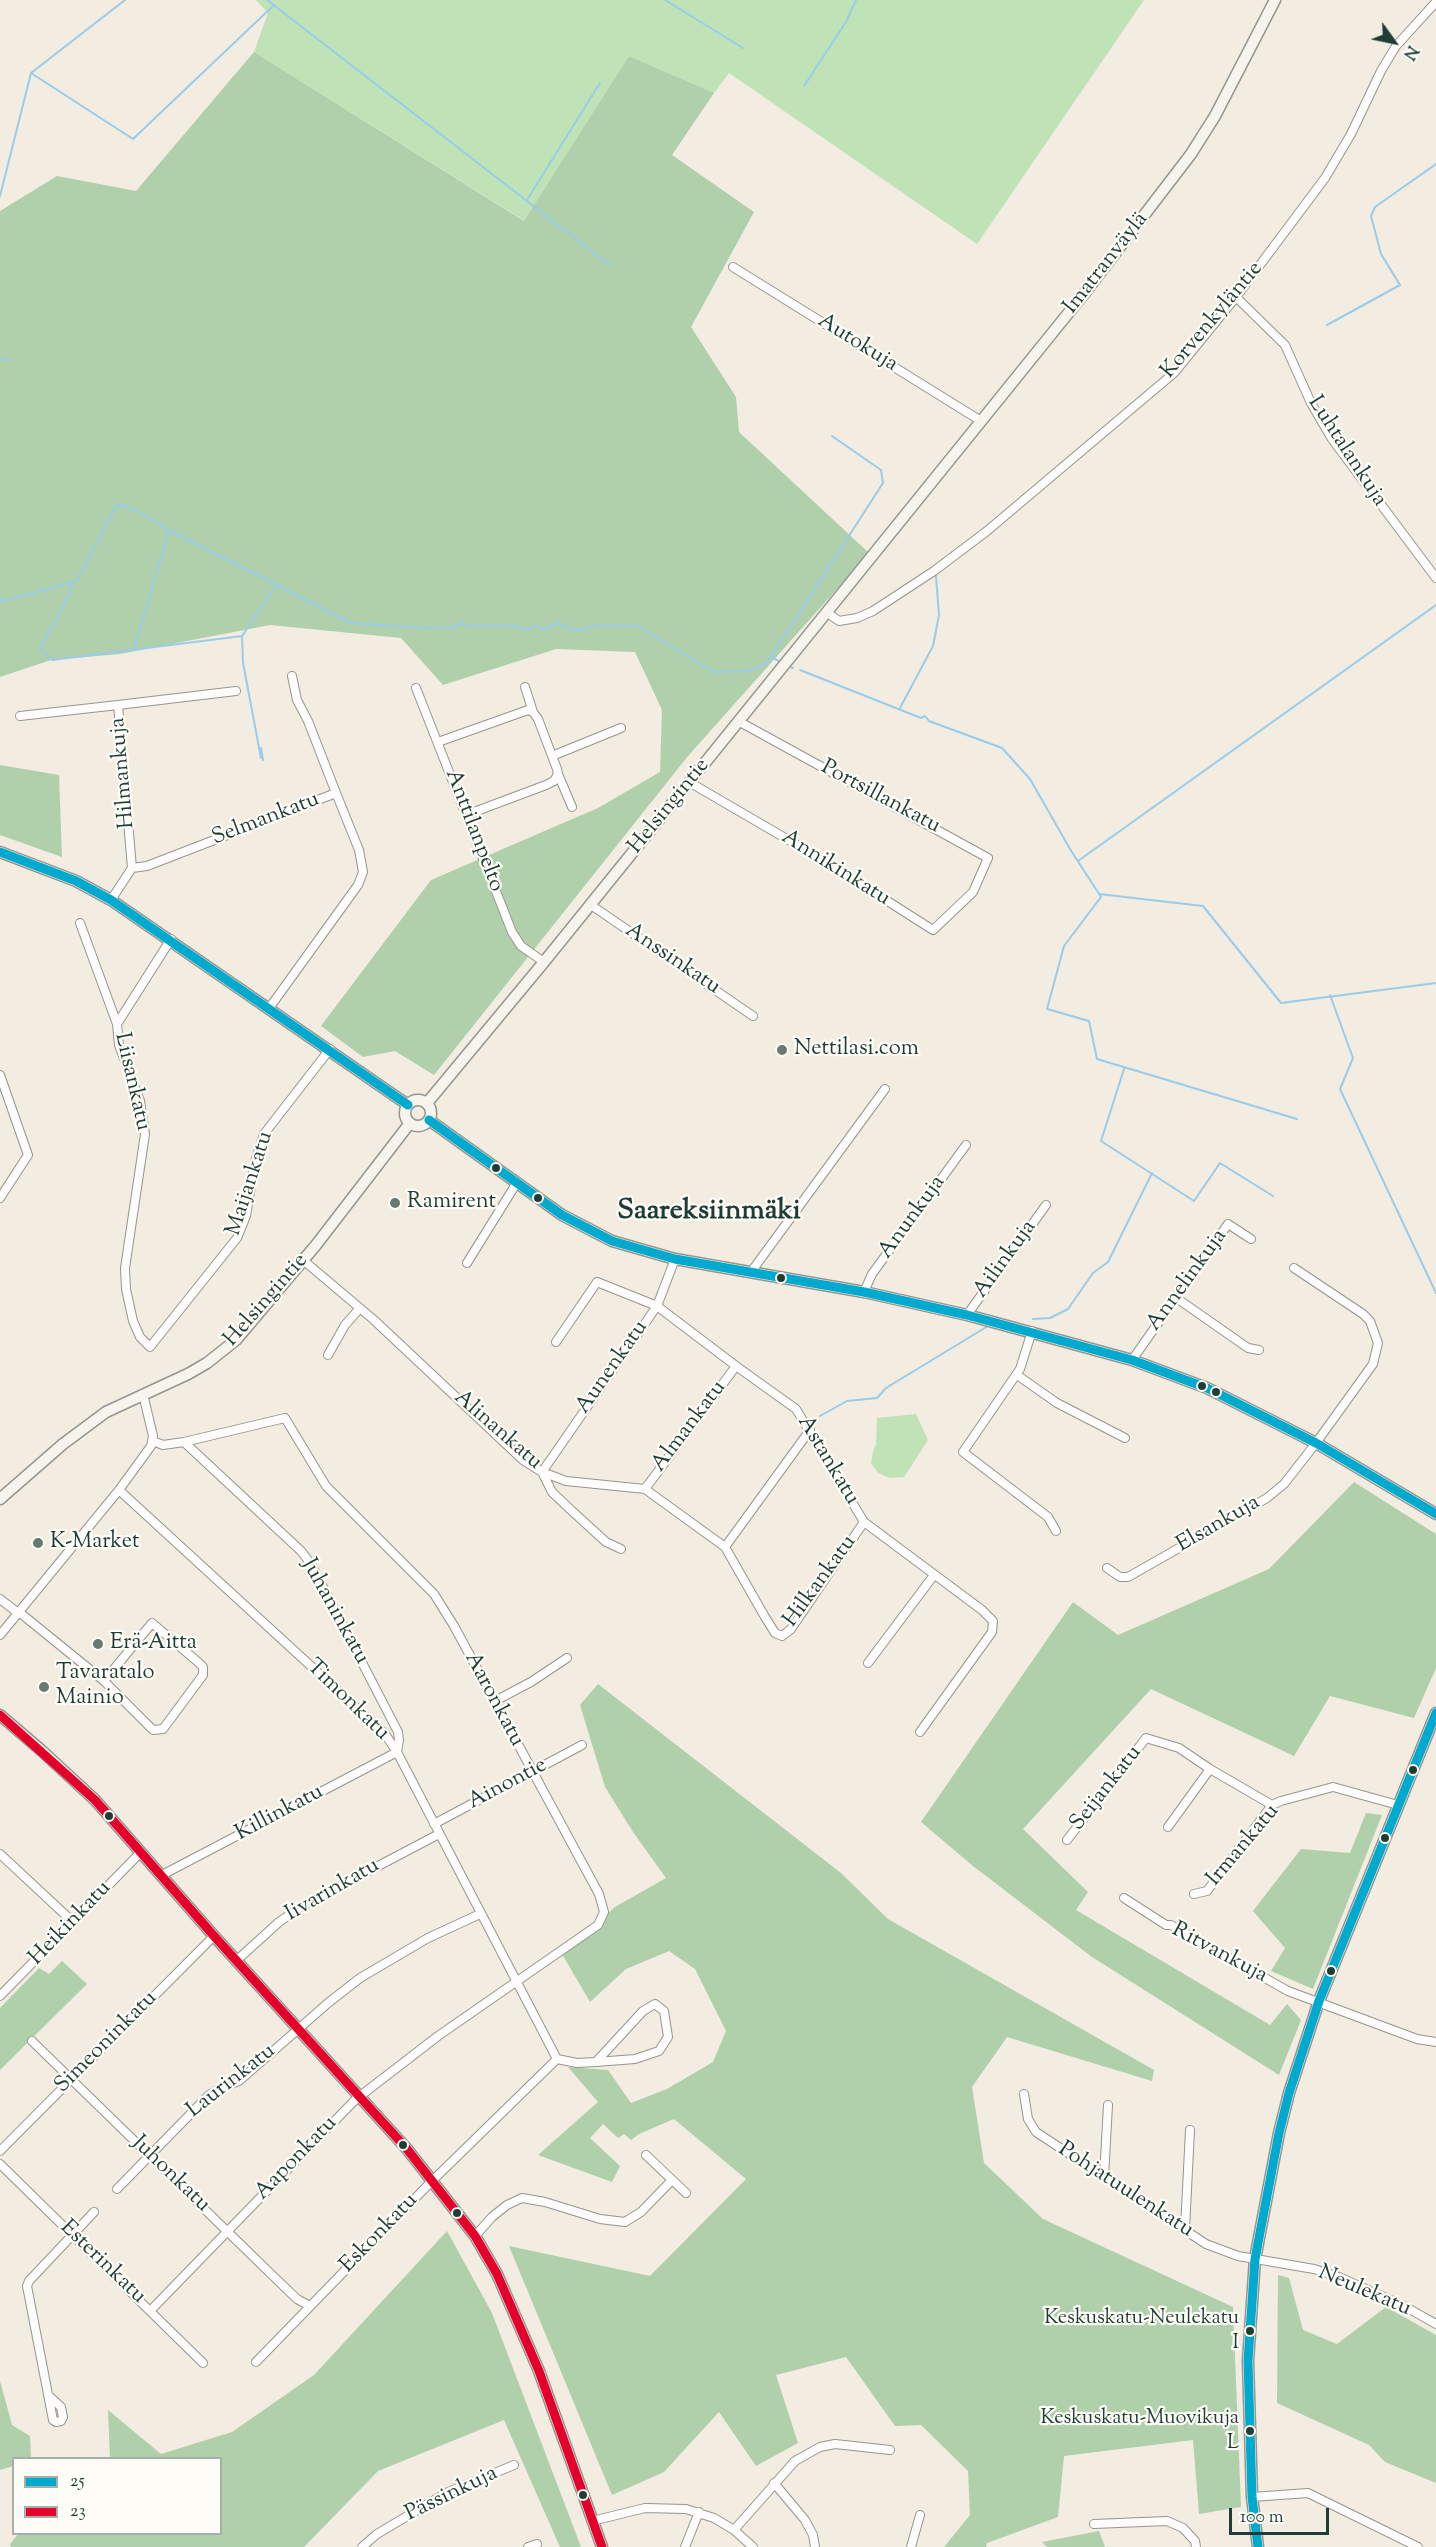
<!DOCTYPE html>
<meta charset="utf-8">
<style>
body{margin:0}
#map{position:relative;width:1436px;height:2547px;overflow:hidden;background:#f2ece1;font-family:"Sorts Mill Goudy",serif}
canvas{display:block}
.legend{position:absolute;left:12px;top:2457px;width:210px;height:78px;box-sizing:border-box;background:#fdfcf7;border:2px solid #a4b0a9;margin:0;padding:8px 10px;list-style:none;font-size:18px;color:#1f3d34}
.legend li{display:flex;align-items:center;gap:12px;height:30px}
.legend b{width:30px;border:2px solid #a4b0a9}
.north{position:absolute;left:1364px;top:12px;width:60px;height:60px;-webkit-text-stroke:4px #fdfcf7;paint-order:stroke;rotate:123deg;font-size:16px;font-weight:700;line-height:24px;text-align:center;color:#1f3d34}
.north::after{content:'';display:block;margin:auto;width:21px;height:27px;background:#1f3d34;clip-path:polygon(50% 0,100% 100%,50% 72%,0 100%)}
.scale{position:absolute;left:1229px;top:2508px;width:100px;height:27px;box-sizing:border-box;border:3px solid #1f3d34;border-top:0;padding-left:8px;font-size:18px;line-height:21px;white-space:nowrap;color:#1f3d34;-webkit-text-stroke:4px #fdfcf7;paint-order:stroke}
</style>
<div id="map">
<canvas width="1436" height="2547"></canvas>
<ul class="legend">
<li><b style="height:8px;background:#00a9ce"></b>25</li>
<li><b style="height:8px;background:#e4002b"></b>23</li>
</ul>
<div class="north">N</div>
<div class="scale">100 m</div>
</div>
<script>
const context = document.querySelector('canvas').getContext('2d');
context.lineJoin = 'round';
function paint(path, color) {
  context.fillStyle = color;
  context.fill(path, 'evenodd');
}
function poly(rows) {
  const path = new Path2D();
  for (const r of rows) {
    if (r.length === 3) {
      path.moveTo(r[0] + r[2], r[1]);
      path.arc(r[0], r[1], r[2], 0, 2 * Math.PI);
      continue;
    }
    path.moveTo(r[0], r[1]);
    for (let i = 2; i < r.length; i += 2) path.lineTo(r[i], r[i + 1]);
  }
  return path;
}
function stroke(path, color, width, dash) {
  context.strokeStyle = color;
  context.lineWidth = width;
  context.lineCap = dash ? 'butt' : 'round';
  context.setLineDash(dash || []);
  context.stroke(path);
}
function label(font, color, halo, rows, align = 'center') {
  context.font = font + ' "Sorts Mill Goudy",serif';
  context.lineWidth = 4.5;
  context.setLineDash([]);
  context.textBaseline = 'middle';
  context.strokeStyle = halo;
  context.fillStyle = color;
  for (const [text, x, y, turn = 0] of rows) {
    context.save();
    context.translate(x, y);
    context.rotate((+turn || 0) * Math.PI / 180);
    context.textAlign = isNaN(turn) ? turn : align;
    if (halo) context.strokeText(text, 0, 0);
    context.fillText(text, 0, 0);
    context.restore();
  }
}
paint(poly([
 [256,0,1144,0,977,244,729,73,714,93,629,56,525,221,254,52,268,13],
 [916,1414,928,1440,904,1477,890,1478,878,1473,871,1463,873,1451,876,1445,877,1418]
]), '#bfe2b6');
paint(poly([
 [254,52,524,221,629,56,714,93,672,155,754,212,691,327,736,397,739,432,869,553,688,756,434,1075,395,1051,363,1057,321,1026,431,880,598,808,660,772,662,710,635,652,556,649,443,685,401,638,270,625,120,654,51,660,0,677,0,211,57,176,136,191],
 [0,765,59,775,62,857,0,835],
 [1354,1482,1436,1534,1436,1668,1414,1718,1330,1696,1294,1756,1151,1689,1023,1829,1088,1892,1076,1910,1270,2025,1287,2004,1301,2020,1279,2075,1092,1957,973,1866,921,1822,1073,1602,1118,1635,1269,1569],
 [598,1684,841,1873,888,1919,1154,2070,1152,2081,1007,2037,972,2087,984,2163,1043,2219,1233,2307,1241,2507,1199,2514,1193,2440,1064,2456,1058,2517,987,2543,986,2547,944,2547,970,2515,968,2471,921,2425,895,2426,846,2357,776,2375,798,2443,756,2466,719,2412,664,2472,612,2495,509,2246,650,2276,746,2179,674,2119,639,2134,631,2140,624,2134,618,2138,603,2124,590,2138,620,2166,612,2182,538,2155,598,2102,568,2067,608,2070,631,2103,667,2089,713,2062,726,2031,695,1969,669,1951,626,1969,590,2002,562,1954,615,1907,666,1878,633,1832,605,1787,580,1705],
 [1366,1813,1382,1815,1313,1989,1271,1971,1285,1948,1253,1911,1301,1849,1350,1853],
 [62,1961,87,1984,0,2070,0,2008,39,1968,49,1974],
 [447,2231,492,2313,581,2547,560,2547,504,2420,378,2471,304,2547,11,2547,10,2544,18,2534,220,2534,220,2458,110,2458,108,2410,161,2454,232,2432,314,2375],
 [1278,2275,1289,2278,1303,2330,1337,2344,1386,2307,1436,2335,1436,2483,1385,2462,1369,2445,1277,2403],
 [0,2381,12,2425,30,2436,31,2458,14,2458,13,2466,0,2470],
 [1099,2531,1105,2547,1047,2547,1042,2542]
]), '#afd0aa');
stroke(poly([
 [267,0,611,266],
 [665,0,743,48],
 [31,73,133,139,274,5],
 [804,86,846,22,856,0],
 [0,196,31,73,125,0],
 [527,200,600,83],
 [1327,325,1400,285,1381,254,1371,216,1375,207,1436,164],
 [0,359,10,360],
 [72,584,69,596,40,648,52,660,242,636],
 [0,598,3,601,77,581,117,504,136,510,169,530,351,623,424,628,454,627,462,623,465,626,516,626,526,630,536,626,545,629,557,623,576,631,593,626,638,626,714,672,746,671,763,666,771,657,883,483,881,470,832,436],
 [134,650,169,530],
 [771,657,779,661],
 [790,667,793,668],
 [800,670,921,718,925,716,929,721,1002,748,1030,779,1070,849,1101,897,1064,946,1047,1009,1089,1021,1097,1059,1297,1119],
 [900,708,933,646,939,615,936,576],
 [261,748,263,760],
 [261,758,243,663,242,636,277,584],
 [1078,861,1436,605],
 [1099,894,1203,906,1281,1003,1436,983],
 [1330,995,1353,1058,1340,1089,1436,1293],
 [1124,1069,1101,1141,1194,1201,1220,1163,1273,1196],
 [1033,1319,1050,1318,1068,1309,1093,1273,1108,1262,1152,1173],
 [820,1416,847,1401,877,1398,886,1388,988,1326]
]), '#9accea', 2);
const street = poly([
 [733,267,981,421],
 [1236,297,1285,345,1311,403,1332,439,1436,578],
 [826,612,839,621,857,618,873,611,934,571,987,531,1174,373,1236,297,1325,178,1351,134,1381,71,1396,46,1436,2],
 [292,676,297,700,308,721,336,793],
 [525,687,533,712],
 [416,688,512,932,521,946,544,962],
 [118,705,236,691],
 [20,716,118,705,132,868],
 [438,742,528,710,533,712,538,719,557,769,558,774,554,781,546,785,466,815],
 [552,756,621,728],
 [558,774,572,807],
 [689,782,823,860,933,930,973,892,988,858,738,721],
 [111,900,132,868,147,866,336,793,359,850,363,872,358,885,270,1007],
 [591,905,753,1016],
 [80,923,117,1024,119,1045,140,1101,145,1134,125,1268,126,1289,133,1321,140,1337,150,1347,237,1238,246,1216,255,1162,264,1134,330,1049],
 [117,1024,171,939],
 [0,1075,28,1155,0,1198],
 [303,1260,374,1320,523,1460,542,1472,566,1481,645,1489,725,1547,765,1617,775,1633,782,1636,791,1629,864,1522],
 [467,1263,516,1184],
 [751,1272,885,1089],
 [864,1292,872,1274,966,1145],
 [1175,1297,1248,1348,1259,1350],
 [967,1315,1046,1205],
 [1032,1331,1020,1369,963,1452,1048,1517,1056,1531],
 [556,1342,597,1282,657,1306,736,1366,796,1409,864,1522,982,1610,993,1621,992,1632,920,1732],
 [328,1355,345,1325,360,1308],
 [1132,1360,1228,1224,1251,1239],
 [1017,1375,1057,1403,1125,1438],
 [645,1489,736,1366],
 [119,1490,385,1734,397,1752,557,2059],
 [725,1547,810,1430],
 [621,1549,606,1542,572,1511,552,1492,542,1472,657,1306,675,1259],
 [1107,1568,1120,1577,1128,1577,1267,1498,1284,1484,1316,1443,1373,1364,1378,1343,1370,1321,1363,1314,1294,1268],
 [0,1599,18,1613],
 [19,1612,104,1681,153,1730,163,1729,203,1675,203,1667,198,1662,152,1623,104,1681],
 [0,1635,119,1490,151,1446,153,1436,143,1394],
 [868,1663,934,1575],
 [495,1701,531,1682,567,1658],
 [434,1824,582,1745],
 [1168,1827,1210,1769],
 [1067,1840,1146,1738,1179,1748,1210,1769,1272,1805],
 [0,1854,73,1922],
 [162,1875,397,1752,399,1740,398,1732,311,1564,301,1551,184,1442],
 [1194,1894,1207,1891,1272,1805,1281,1801,1333,1787,1398,1805],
 [1124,1898,1166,1925,1171,1925,1288,1991,1417,2039,1436,2042],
 [236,1961,279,1922,302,1906,439,1834],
 [0,1996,141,1852],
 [32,2041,271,2274,297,2299,310,2306],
 [557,2059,577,2063,596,2062,643,2011,655,2004,664,2011,668,2037,659,2051,635,2059,596,2062],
 [1024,2094,1028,2119,1036,2132,1206,2244,1238,2256,1314,2269,1339,2277,1404,2306,1436,2324],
 [0,2151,214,1936],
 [646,2155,686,2193],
 [0,2164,203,2363],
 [1104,2177,1108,2105],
 [117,2189,209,2095,223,2087,239,2081,328,2003,360,1978,428,1938,480,1914],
 [1185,2229,1190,2130],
 [475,2236,492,2217,507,2205,522,2198,545,2202,600,2219,625,2222,641,2212,672,2180],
 [151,2310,355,2100,438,2036,598,1925,604,1912,599,1894,454,1626,434,1594,326,1486,285,1418,184,1442,163,1445,153,1441],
 [256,2362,429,2184,557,2059],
 [49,2396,61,2407,63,2417,61,2421,56,2422,53,2420,27,2286,29,2281,94,2212],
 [774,2483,805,2520,813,2535,815,2547],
 [1252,2497,1308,2493,1418,2547],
 [592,2521,645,2508,686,2509,714,2518,734,2530,753,2547],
 [1094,2524,1167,2521,1183,2528,1195,2541,1196,2547],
 [734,2530,795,2461,820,2447,835,2444,890,2450],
 [362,2547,377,2534,446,2493,514,2465],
 [528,2547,537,2544],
 [685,2547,699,2512],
 [911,2547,920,2515]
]);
const secondary = poly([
 [0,852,76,881,111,900,408,1105],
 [418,1113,13],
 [427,1103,544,962,1083,295,1191,154,1215,116,1275,0],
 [429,1120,562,1215,612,1241,675,1259,864,1292,967,1315,1132,1360,1207,1388,1316,1443,1436,1514],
 [0,1499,63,1444,106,1412,188,1374,207,1363,236,1340,316,1245,410,1123],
 [0,1715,42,1751,95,1800,214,1936,407,2149,475,2236,497,2274,539,2371,602,2547],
 [1258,2547,1252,2497,1248,2361,1255,2259,1279,2133,1289,2093,1319,2001,1436,1713]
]);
stroke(street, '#94968f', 10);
stroke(secondary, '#94968f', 13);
stroke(street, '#fdfcfa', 8);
stroke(secondary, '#f7f3ed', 10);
stroke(poly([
 [0,852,76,881,111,900,408,1105],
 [429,1120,562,1215,612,1241,675,1259,864,1292,967,1315,1132,1360,1207,1388,1316,1443,1436,1514],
 [1258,2547,1252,2497,1248,2361,1255,2259,1279,2133,1289,2093,1319,2001,1436,1713]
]), '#00a9ce', 9);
stroke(poly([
 [0,1715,95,1800,214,1936,407,2149,475,2236,497,2274,539,2371,602,2547]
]), '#e4002b', 9);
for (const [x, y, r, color] of [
 [782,1050,6,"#697a71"],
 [496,1168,5,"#1f3d34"],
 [538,1198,5,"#1f3d34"],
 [395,1203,6,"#697a71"],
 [781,1278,5,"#1f3d34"],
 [1202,1386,5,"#1f3d34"],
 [1216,1392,5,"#1f3d34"],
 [38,1543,6,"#697a71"],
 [98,1644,6,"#697a71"],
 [44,1687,6,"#697a71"],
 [1413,1770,5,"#1f3d34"],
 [109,1816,5,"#1f3d34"],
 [1385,1838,5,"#1f3d34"],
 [1331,1971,5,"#1f3d34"],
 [403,2145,5,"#1f3d34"],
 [457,2213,5,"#1f3d34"],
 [1250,2331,5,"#1f3d34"],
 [1250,2431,5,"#1f3d34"],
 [583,2495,5,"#1f3d34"]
]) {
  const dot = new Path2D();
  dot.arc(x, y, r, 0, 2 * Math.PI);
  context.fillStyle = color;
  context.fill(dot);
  stroke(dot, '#fdfcf7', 2);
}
label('20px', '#1f3d34', '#fdfcf7', [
 ["Keskuskatu-Neulekatu",1239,2320],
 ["I",1239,2345],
 ["Keskuskatu-Muovikuja",1239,2420],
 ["L",1239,2445]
], 'right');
label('22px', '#1f3d34', '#fdfcf7', [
 ["Imatranväylä",1107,264,-52],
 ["Korvenkyläntie",1213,321,-50],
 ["Autokuja",857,344,32],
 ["Luhtalankuja",1346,452,57],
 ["Hilmankuja",124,773,-95],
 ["Portsillankatu",880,798,28],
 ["Helsingintie",670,807,-51],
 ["Selmankatu",266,820,-21],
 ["Anttilanpelto",473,831,69],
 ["Annikinkatu",835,869,32],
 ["Anssinkatu",672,960,34],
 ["Liisankatu",131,1082,77],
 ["Maijankatu",251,1184,-72],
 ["Anunkuja",913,1218,-54],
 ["Ailinkuja",1006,1260,-54],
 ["Annelinkuja",1188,1281,-54],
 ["Helsingintie",267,1301,-49],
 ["Aunenkatu",613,1368,-55],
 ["Almankatu",690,1427,-53],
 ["Alinankatu",497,1431,41],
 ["Astankatu",827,1461,59],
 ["Elsankuja",1219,1525,-30],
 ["Hilkankatu",821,1582,-54],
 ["Juhaninkatu",334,1612,61],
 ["Aaronkatu",493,1700,62],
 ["Timonkatu",347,1701,44],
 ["Ainontie",508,1785,-28],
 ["Seijankatu",1107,1789,-52],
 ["Killinkatu",280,1814,-28],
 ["Irmankatu",1244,1846,-50],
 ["Iivarinkatu",333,1891,-30],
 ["Heikinkatu",71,1924,-46],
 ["Ritvankuja",1219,1954,28],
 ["Simeoninkatu",107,2043,-45],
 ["Laurinkatu",232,2082,-38],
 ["Aaponkatu",297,2159,-46],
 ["Juhonkatu",170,2175,44],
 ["Pohjatuulenkatu",1125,2191,33],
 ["Eskonkatu",380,2234,-46],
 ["Esterinkatu",102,2263,44],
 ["Neulekatu",1364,2292,23],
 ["Pässinkuja",452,2495,-26]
]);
label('22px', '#1f3d34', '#fdfcf7', [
 ["Nettilasi.com",794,1050],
 ["Ramirent",407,1203],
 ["K-Market",50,1543],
 ["Erä-Aitta",110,1644],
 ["Tavaratalo",56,1674],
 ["Mainio",56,1699]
], 'left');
label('bold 28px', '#1f3d34', '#fdfcf7', [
 ["Saareksiinmäki",709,1213]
]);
</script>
